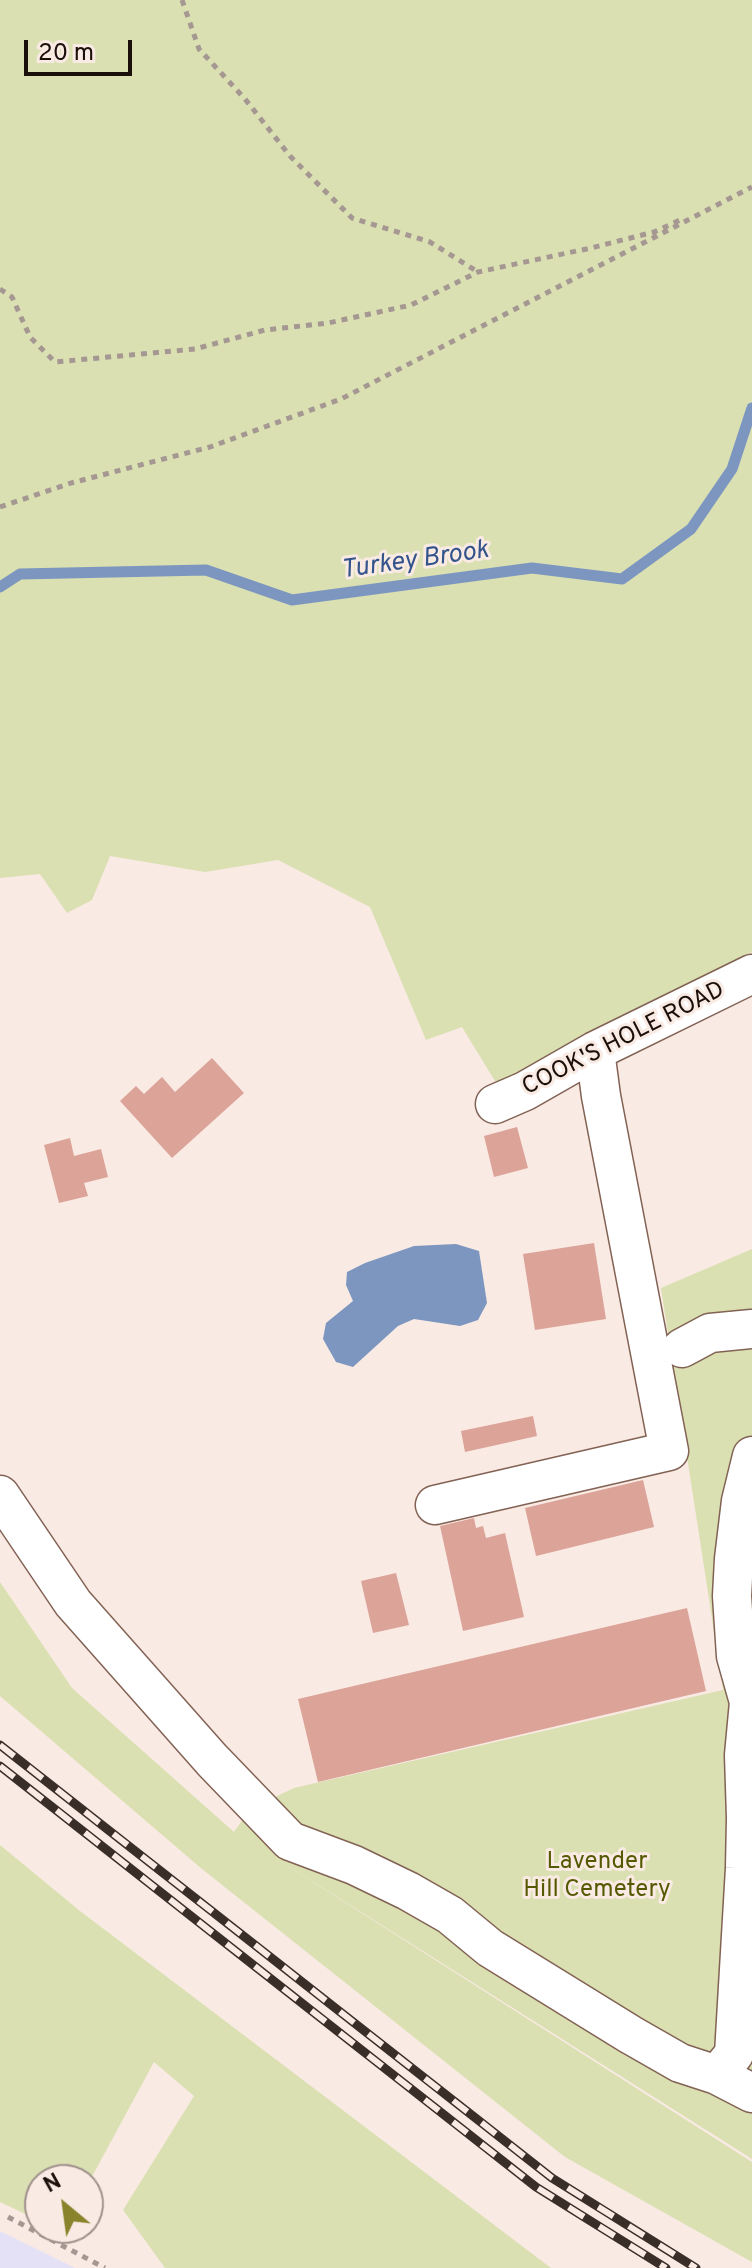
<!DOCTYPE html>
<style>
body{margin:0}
#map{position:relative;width:752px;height:2268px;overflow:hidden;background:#f9eae3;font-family:Overpass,sans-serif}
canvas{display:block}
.north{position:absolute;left:24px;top:2164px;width:80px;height:80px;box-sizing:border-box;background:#f9eae3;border:2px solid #a0928c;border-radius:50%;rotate:331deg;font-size:22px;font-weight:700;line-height:32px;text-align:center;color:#1b0f0a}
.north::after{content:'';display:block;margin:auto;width:28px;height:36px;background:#89832b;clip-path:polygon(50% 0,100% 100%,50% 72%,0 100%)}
.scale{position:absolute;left:24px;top:40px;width:108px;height:36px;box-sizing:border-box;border:4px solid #1b0f0a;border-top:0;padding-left:10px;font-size:24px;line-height:28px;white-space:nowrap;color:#1b0f0a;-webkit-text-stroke:6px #f9eae3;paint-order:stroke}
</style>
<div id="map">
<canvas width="752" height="2268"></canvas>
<div class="north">N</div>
<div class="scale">20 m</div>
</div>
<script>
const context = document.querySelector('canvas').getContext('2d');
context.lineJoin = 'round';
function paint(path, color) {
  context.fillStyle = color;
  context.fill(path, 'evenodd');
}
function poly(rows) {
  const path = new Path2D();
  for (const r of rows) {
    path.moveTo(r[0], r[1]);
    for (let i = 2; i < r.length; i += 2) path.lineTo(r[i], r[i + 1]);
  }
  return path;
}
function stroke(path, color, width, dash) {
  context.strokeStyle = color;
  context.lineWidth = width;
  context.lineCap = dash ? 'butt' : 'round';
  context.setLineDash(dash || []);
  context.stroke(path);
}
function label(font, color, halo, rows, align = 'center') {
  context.font = font + ' Overpass,sans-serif';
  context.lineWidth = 6;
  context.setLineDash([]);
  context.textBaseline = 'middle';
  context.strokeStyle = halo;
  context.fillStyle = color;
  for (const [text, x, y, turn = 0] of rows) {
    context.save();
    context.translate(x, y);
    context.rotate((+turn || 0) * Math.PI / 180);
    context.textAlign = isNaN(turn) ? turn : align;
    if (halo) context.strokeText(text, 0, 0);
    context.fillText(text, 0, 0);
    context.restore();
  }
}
paint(poly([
 [0,2231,75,2268,0,2268]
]), '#e4e1f7');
paint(poly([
 [0,0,752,0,752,952,498,1086,462,1027,426,1040,370,907,278,860,205,872,110,856,92,900,67,913,40,874,0,878],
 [752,1249,752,2159,266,1852,752,2162,752,2262,565,2157,202,1869,0,1696,0,1582,72,1688,234,1832,250,1809,294,1788,723,1690,661,1288],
 [0,1845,80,1911,551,2268,165,2268,123,2210,194,2096,154,2062,88,2184,88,2180,40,2180,40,2221,0,2202]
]), '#dae0b2');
paint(poly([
 [456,1244,479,1251,487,1303,478,1320,460,1326,414,1319,398,1326,353,1367,336,1362,323,1339,326,1323,353,1301,346,1285,347,1272,365,1263,414,1246]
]), '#7c96c0');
stroke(poly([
 [0,587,20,574,206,570,292,600,532,568,622,579,691,529,732,469,752,408]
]), '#7c96c0', 11);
paint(poly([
 [212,1058,244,1093,172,1158,120,1101,136,1086,144,1094,162,1077,175,1092],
 [517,1127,528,1168,494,1177,484,1136],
 [70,1138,74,1156,101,1149,108,1177,84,1183,88,1196,59,1203,44,1145],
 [594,1243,606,1319,535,1330,523,1254],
 [533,1416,537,1436,465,1452,461,1431],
 [643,1480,654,1527,536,1556,525,1508],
 [474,1518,476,1528,483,1526,486,1538,505,1533,524,1617,463,1631,440,1526],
 [396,1573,409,1625,373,1633,361,1581],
 [687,1608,706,1691,318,1782,298,1699]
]), '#dca399');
const minor = poly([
 [495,1104,525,1091,595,1051,752,974],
 [682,1348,710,1333,752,1329],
 [0,1495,73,1603,212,1760,290,1841,354,1865,408,1891,450,1915,490,1948,631,2035,680,2063,717,2075,752,2093],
 [435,1505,669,1451,601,1096,595,1051],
 [717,2075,734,2054,745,1868,746,1818,744,1755,749,1702,736,1656,732,1596,734,1559,741,1501,752,1456]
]);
stroke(minor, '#826254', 41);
stroke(poly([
 [182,0,199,49,245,99,290,156,352,218,430,242,478,272],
 [0,289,12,297,30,337,55,362,195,349,265,330,328,323,411,305,478,272,591,248,654,232,680,220],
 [0,507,71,483,210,447,341,399,752,187],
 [8,2217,105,2268]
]), '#a59791', 5, [6, 6]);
stroke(minor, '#fff', 38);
const rail = poly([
 [0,1745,552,2178,696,2268],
 [0,1766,536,2187,666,2268]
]);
stroke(rail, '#3a2e29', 9);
stroke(rail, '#f9eae3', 6, [18]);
label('24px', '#1b0f0a', '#f9eae3', [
 ["COOK'S HOLE ROAD",624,1040,-27]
]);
label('24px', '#555901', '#f9eae3', [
 ["Lavender",597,1863],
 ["Hill Cemetery",597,1891]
]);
label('italic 26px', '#33548b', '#f9eae3', [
 ["Turkey Brook",415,562,-8]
]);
</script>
